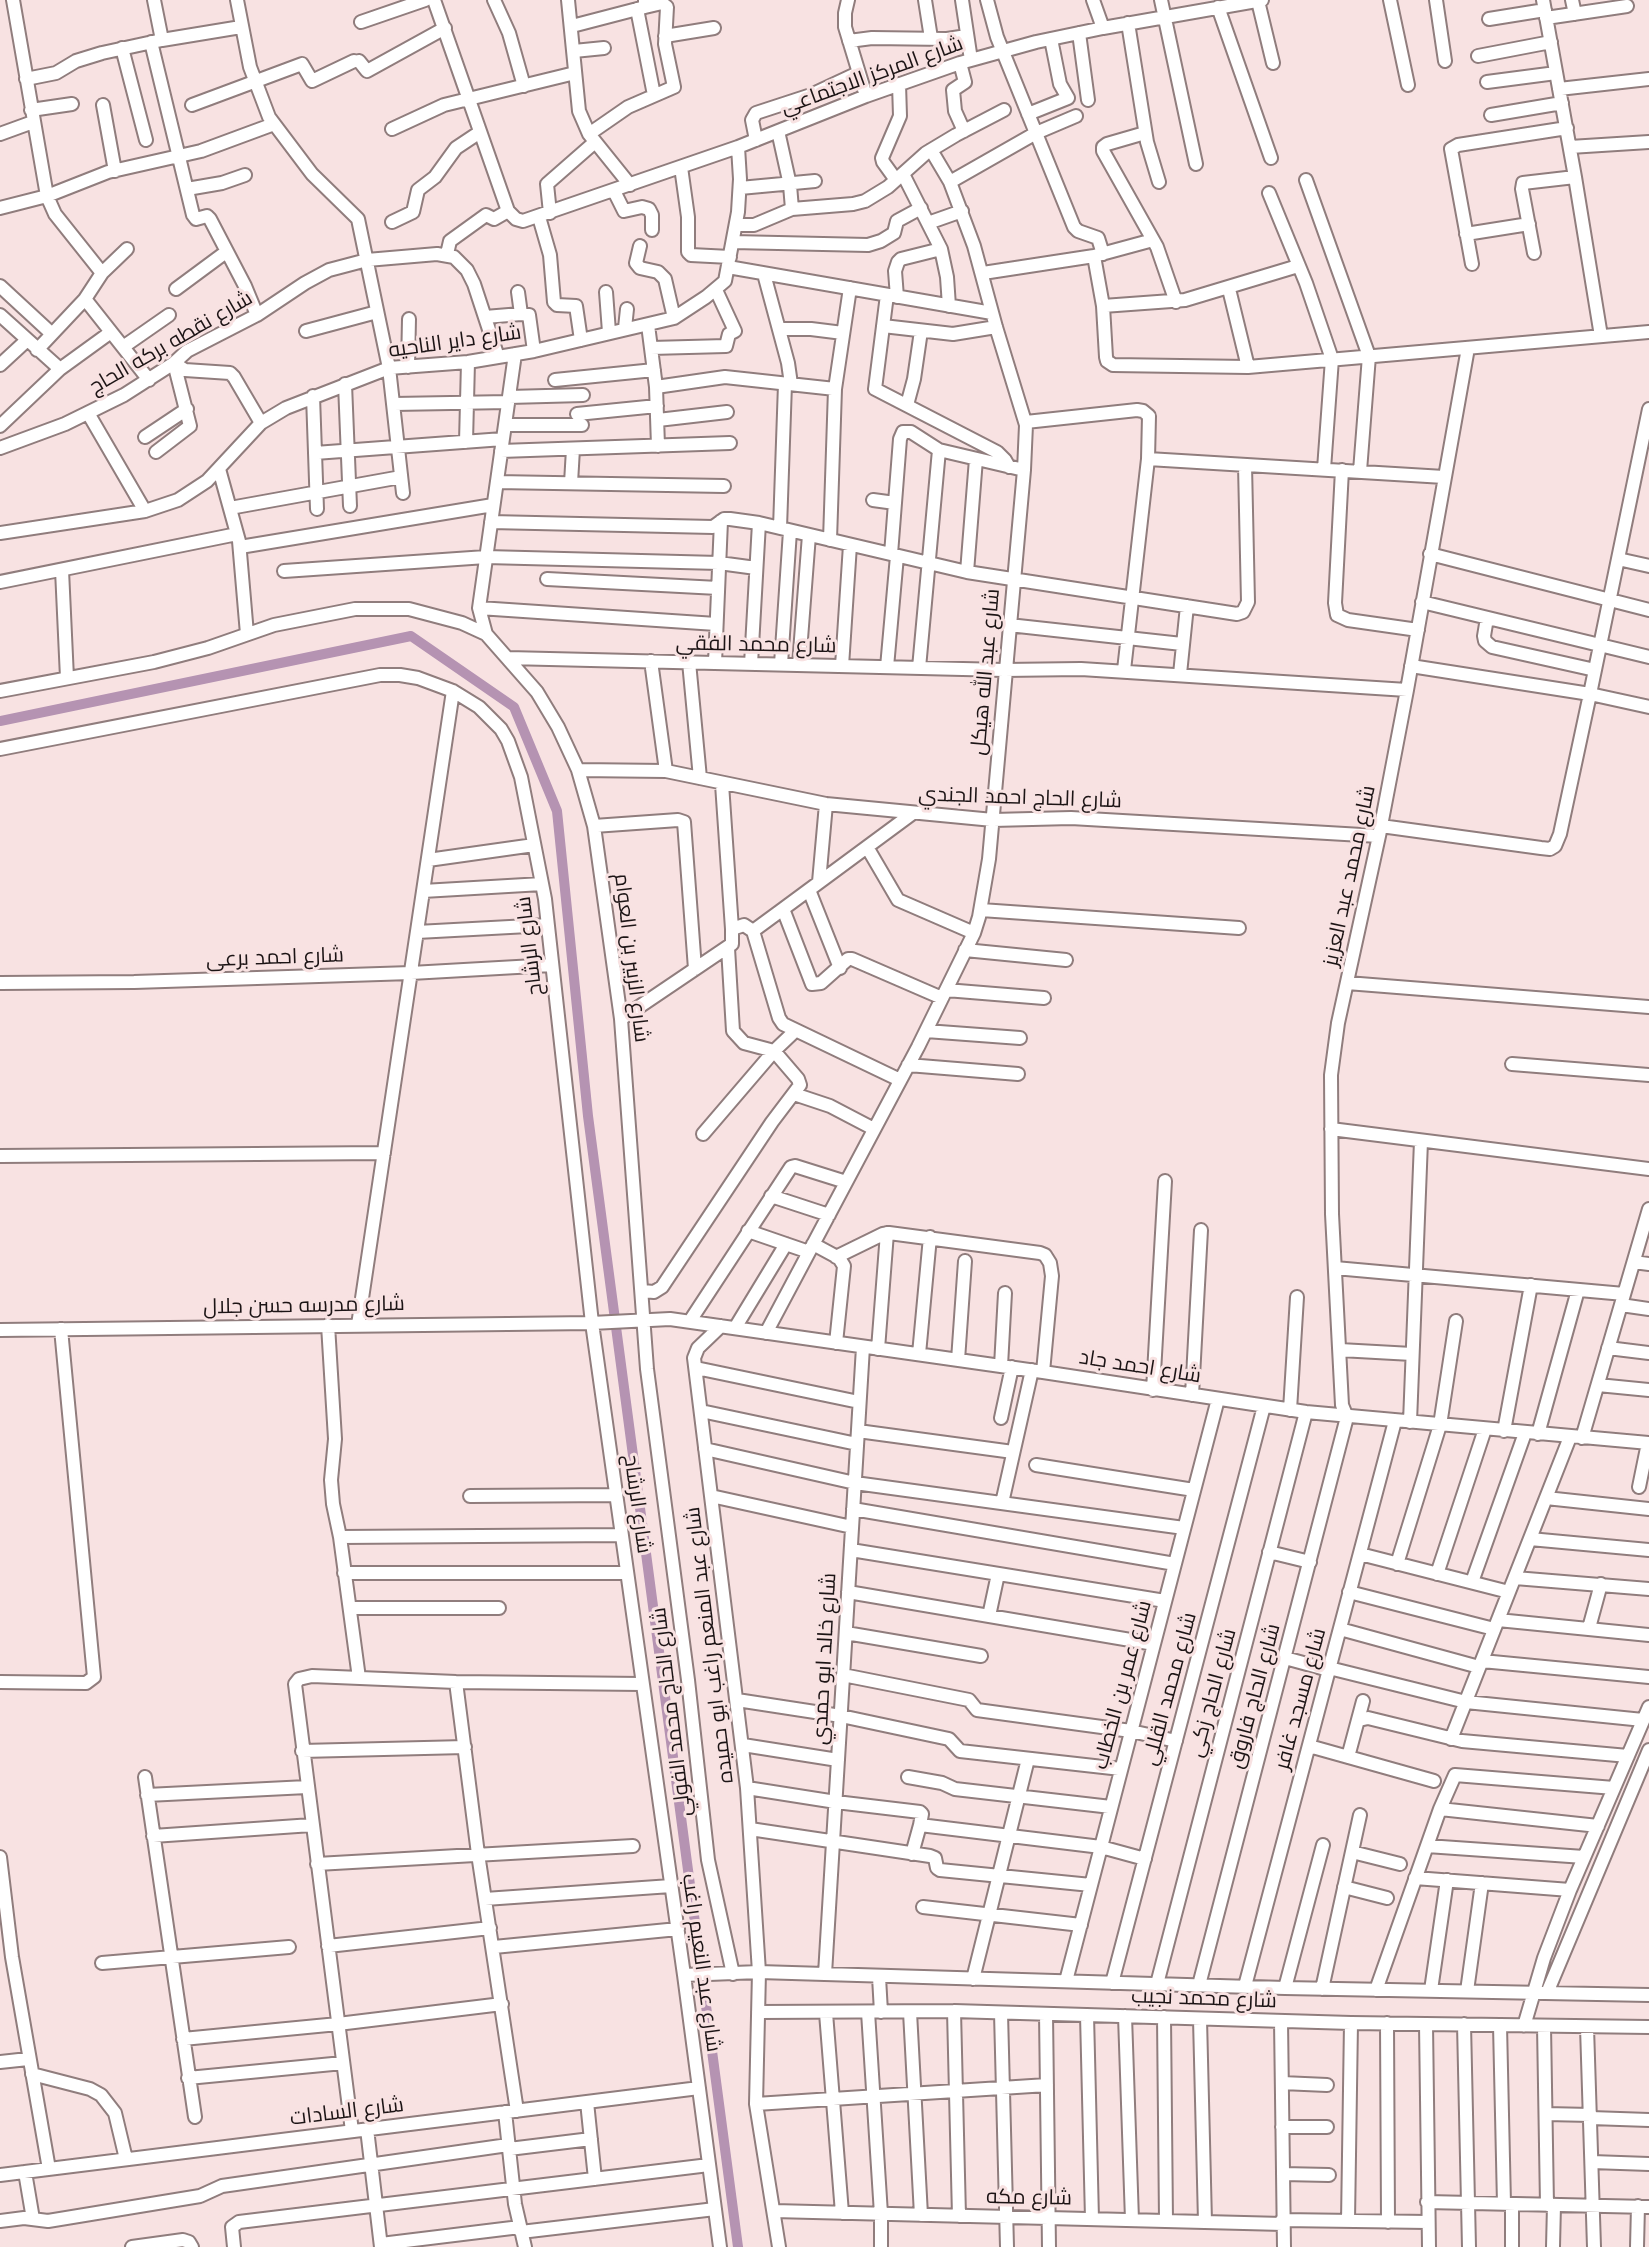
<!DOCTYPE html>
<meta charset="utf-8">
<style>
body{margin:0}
canvas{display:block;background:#f8e2e2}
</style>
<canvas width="1649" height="2247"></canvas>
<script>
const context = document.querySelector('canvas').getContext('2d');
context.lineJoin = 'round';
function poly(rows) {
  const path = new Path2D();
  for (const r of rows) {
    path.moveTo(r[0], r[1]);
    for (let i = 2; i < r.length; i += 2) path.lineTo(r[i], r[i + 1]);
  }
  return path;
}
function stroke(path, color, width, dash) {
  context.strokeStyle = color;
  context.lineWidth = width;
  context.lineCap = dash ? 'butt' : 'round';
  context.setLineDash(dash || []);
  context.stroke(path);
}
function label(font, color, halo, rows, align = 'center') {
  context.font = font + ' Arial,Cairo,sans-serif';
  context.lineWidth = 6;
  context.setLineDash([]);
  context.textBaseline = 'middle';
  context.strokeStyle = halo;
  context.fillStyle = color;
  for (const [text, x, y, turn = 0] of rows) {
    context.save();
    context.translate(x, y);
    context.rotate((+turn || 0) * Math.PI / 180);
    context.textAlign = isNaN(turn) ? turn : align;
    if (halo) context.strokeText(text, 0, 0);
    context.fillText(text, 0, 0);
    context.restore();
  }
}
stroke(poly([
 [0,721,411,636,514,707,557,811,588,1116,738,2247]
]), '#b593b2', 10);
const street = poly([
 [13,0,47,196,55,214,102,273],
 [154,0,162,40],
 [237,0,250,67,269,117,312,174,358,219,389,368,403,493],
 [434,0,508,211,516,219,523,221,738,147,866,96,960,63,1036,42,1103,28,1262,0],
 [494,0,509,33,524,86],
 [568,0,579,111,589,134,630,185],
 [848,0,845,13,845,27,866,96],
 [925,0,931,38],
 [962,0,971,60],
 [987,0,997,37,1074,227,1078,231,1098,238,1103,254],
 [1093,0,1103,28],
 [1161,0,1196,164],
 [1390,0,1408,85],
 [1436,0,1445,61],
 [1543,0,1575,177,1601,336],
 [1572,0,1575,14],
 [1258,1,1273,63],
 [1218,7,1271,158],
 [637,9,654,95],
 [1546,18,1627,6],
 [1489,19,1545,10],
 [361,22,425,0],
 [1128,23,1147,142,1159,182],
 [572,26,645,7],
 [1079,33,1088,100],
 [665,36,714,28],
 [849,41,872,38,947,39,967,36],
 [151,42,193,215,196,219,207,216,210,219,245,286,257,315],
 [122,48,146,140],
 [574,51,604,48],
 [1478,56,1551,42],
 [359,61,367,71,445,28],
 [960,63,965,82,953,90,955,111,964,131],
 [26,79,56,73,76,61,102,53,162,40,241,27],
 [1487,82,1556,73],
 [1559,89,1649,79],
 [103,105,115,171],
 [192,105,302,64,312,81,354,61],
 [31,110,72,104],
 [1028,114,1068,98,1060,84,1051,39],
 [1491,115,1562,103],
 [392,129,444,105,575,73],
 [778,131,790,185,792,209],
 [1145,133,1107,144,1103,147,1103,151,1157,247,1176,302],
 [0,134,33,122],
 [589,134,628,107,674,87,665,44,667,7,662,3,645,7,645,0],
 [756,140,752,120,756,113,811,95,858,73],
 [1570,147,1649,142],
 [681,167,688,217,688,252,691,255,730,257],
 [903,174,941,249,947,277,949,306],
 [896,180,883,162,882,158,900,116,899,84],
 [1306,180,1369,356,1360,471],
 [950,182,1036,133,1076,116],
 [740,188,815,181],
 [187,189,222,183,245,175],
 [614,191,624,211,642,207,649,209,652,215,652,230],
 [1269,193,1306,283,1332,359,1324,469],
 [0,208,47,196,108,172,201,151,274,124],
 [550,213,547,184,595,142],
 [539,217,550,255,554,302,557,305,576,306,581,340],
 [392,222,413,212,418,190,435,177,456,148,480,132],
 [928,223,962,211],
 [736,225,754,225,792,209,853,204,865,201,888,187,926,153,956,135,1004,110],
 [1466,234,1529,224],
 [733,242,868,245,881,241,894,233,897,221,921,208],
 [640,246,636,263,640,268,658,272,665,279,674,318],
 [1534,253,1522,189,1523,183,1575,177],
 [447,254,450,241,486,215,494,219,508,211],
 [1094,256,1103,306,1106,357,1107,361,1113,365,1248,367,1649,332],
 [1472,264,1451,149,1458,145,1567,128],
 [728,267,992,313],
 [983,273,1094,256,1153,240],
 [764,274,788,363,791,384],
 [0,286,52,334],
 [176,289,226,252],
 [1229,289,1248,367],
 [518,292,521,314,529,315,534,351],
 [606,292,609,332],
 [887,295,875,389,997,452,1005,460,1009,467],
 [897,297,895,271,898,262,901,259,941,249],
 [85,299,149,380],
 [1103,306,1185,300,1298,266],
 [0,315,60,369],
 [485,317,521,314],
 [648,325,656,387,658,446],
 [883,326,953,334,996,327],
 [625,328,627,309],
 [779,329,811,329,843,333],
 [306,331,377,312],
 [123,347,169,315],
 [651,348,726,346,729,334,735,331,716,290],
 [37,350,85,299,102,273,127,249],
 [515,354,479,608,486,634,537,692,558,727,578,770,594,826,621,1019,647,1369,688,1680,708,1860,733,1974],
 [174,363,185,370,230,373,234,377,261,423],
 [0,365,26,341],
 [408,367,409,319],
 [555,380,654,370],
 [345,384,350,506],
 [656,387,725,377,835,389],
 [313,396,317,509],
 [509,397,583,395],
 [394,404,508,402],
 [907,405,914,379,921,331],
 [88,413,145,511],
 [577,414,657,406],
 [658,420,727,412],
 [1026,422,1137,410,1143,411,1149,416,1148,459,1124,670],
 [505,425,582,425],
 [0,426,60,369,111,332],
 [145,437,187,409],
 [466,442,468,362],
 [0,448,65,424,124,395,174,363,187,351,257,315,305,283,329,270,367,260,437,254,454,257,467,270,474,284,498,357],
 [501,451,730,443],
 [156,452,190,426,174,363],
 [315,453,503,439],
 [1148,459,1444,477],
 [219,469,239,541,247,634],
 [1342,470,1335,603,1337,615,1348,620,1418,630],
 [497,482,724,486],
 [571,483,573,449],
 [873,500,895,503],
 [230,508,401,477],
 [491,522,713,527,724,519,730,519,759,523,967,572,1237,614,1243,612,1248,602,1245,465],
 [780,528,785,384],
 [0,533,145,511,178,500,207,481,261,423,286,408,389,368,468,362,534,351,674,318,706,297,725,281,738,212,740,179,738,147],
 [830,540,835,389,850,288],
 [240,547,493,505],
 [891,554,900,439,903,432,911,432,939,450,1024,470],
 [1430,554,1649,610],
 [1618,559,1649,566],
 [62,570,67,678],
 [284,571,486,557,719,563,756,568],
 [967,572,976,459],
 [547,579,718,588],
 [0,582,237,534],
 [1422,602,1649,657],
 [479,608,716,624],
 [1487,618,1484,636,1485,641,1492,647,1595,670],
 [1009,625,1182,644],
 [508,658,1004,670,1081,669,1407,690],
 [651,661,666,771],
 [689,662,700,778],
 [715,663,721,521],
 [751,664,759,523],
 [781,664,790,531],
 [799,665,809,535],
 [842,666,850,545],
 [1411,666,1590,694,1649,707],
 [887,667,897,556],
 [919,668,939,450],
 [1180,674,1187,606],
 [0,691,154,662,208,648,274,625,355,609,409,609,462,623,486,634],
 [0,749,380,675,400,675,418,678,453,691,479,707,501,729,508,741,521,777,545,899,592,1323,684,1975,720,2247],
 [578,770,666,771,826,804,993,820,1071,818,1379,836],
 [913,813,783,909,812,984,821,983,848,959,852,959,942,998],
 [594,826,678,820,684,822,695,969],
 [1381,826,1541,848,1550,849,1555,846,1560,834,1590,694,1649,409],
 [867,847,898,900,974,933],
 [428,860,534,845],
 [819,882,826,804],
 [809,890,840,968],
 [423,891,542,884],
 [981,910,1239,928],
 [732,929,744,925,753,931,779,1018,783,1024,900,1080],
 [753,931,783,909],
 [417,932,547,925],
 [965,950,1066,960],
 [0,983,134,982,411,973,552,965],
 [1347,983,1649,1007],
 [946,990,1044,998],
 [621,1019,732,944,732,929,722,784],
 [926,1031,1020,1038],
 [1512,1064,1649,1075],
 [908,1065,1018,1074],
 [794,1094,830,1106,874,1129],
 [1331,1129,1649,1169],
 [703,1134,774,1051,795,1031],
 [0,1156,384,1153],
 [771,1196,829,1215],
 [748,1231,809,1252],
 [813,1244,839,1258,844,1266,836,1343],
 [836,1257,883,1234,889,1233,1040,1253,1045,1255,1050,1263,1052,1276,1043,1372],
 [1634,1262,1649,1264],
 [1335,1268,1624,1294],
 [642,1291,654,1292,662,1287,772,1122,800,1085,798,1079,774,1051,744,1043,733,1031,728,948],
 [1621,1305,1649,1309],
 [690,1321,791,1167,795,1166,846,1182],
 [328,1325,335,1439,331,1480,333,1504,340,1537,359,1678],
 [358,1325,453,691],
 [721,1326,698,1348,694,1358,747,1788,759,1972,756,2104,779,2247],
 [735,1328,786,1244],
 [0,1330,592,1323,670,1319,1043,1372,1306,1412,1649,1443],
 [766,1333,918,1047,974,933,979,917,989,859,1024,470,1026,425,996,327,974,246,950,182,931,150],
 [1608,1348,1649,1353],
 [878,1349,887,1233],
 [1340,1350,1412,1354],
 [919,1354,930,1237],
 [958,1360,965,1261],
 [1001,1366,1005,1293],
 [696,1368,859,1402],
 [1598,1385,1649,1390],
 [1153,1390,1165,1181],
 [1192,1395,1201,1230],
 [1290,1410,1297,1297],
 [701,1411,857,1444],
 [1001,1418,1012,1367],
 [1410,1422,1421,1141],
 [858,1431,1013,1452],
 [1504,1431,1531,1285],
 [1538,1434,1578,1290],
 [1582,1438,1649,1209],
 [705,1449,855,1483,1184,1528],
 [1036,1465,1194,1490],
 [1639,1487,1648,1443],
 [470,1496,616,1495],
 [711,1496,852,1527],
 [1546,1498,1649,1509],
 [1002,1503,1032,1370],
 [853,1509,1175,1564],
 [340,1537,621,1535],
 [1530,1539,1649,1550],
 [851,1550,1165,1601],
 [1269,1552,1310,1562],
 [1360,1554,1509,1592],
 [1397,1564,1440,1425,1456,1321],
 [344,1573,627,1573],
 [1437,1574,1485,1429],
 [1515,1578,1649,1589],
 [1472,1582,1525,1433],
 [848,1592,1154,1644],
 [1349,1592,1494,1629],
 [351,1608,499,1608],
 [989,1616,998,1574],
 [1498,1620,1649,1635],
 [1589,1628,1601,1584],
 [1340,1629,1479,1667],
 [846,1633,981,1656],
 [1285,1658,1329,1670],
 [1482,1661,1649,1677],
 [1329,1668,1466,1702,1643,1720],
 [843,1675,969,1700,977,1710,1131,1731,1176,1741],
 [0,1682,86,1683,94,1677,61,1329],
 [456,1682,478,1854,517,2111],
 [737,1700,841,1716,949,1739,960,1751,1121,1769],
 [1359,1720,1368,1718,1462,1741,1628,1756],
 [1451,1739,1570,1437],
 [743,1745,838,1760],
 [1309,1746,1434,1781],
 [302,1751,465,1747],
 [1348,1757,1363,1701],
 [145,1777,195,2117],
 [908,1777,942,1783,955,1789,1111,1807],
 [747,1788,836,1802,920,1812,922,1814,920,1825,1101,1847,1145,1859],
 [147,1795,307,1787],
 [1440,1809,1598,1826],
 [750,1829,930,1856,935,1858,937,1868,940,1870,1091,1885],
 [153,1836,312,1825],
 [1427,1846,1584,1857],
 [1352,1852,1400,1864],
 [912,1854,920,1825],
 [0,1857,12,1957,49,2169],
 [317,1864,633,1846],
 [1415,1878,1570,1890],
 [1344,1887,1387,1898],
 [485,1899,671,1886],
 [923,1907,1081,1925],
 [328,1946,490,1928],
 [494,1947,678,1929],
 [102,1963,289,1947],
 [825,1974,863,1347],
 [684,1975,759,1972,1285,1988,1649,1995],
 [879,1977,881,2012],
 [973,1979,1028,1759],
 [1066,1981,1218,1399],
 [1112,1983,1264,1406],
 [1157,1984,1306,1412],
 [1199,1985,1347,1417,1342,1405,1332,1214,1331,1075,1338,1023,1379,836,1407,690,1468,348],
 [1245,1986,1395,1421],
 [1285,1988,1323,1845],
 [1322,1989,1360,1815],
 [1376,1990,1440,1809,1455,1775,1614,1788],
 [1431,1990,1447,1880],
 [1467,1991,1482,1883],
 [1547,1993,1649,1750],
 [954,2011,959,2216],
 [758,2012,954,2011,1351,2023,1649,2027],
 [868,2012,881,2214,881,2247],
 [910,2012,921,2215],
 [826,2013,842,2213],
 [1001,2013,1007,2247],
 [1046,2014,1049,2247],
 [1087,2015,1092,2219],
 [1125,2016,1132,2220],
 [1164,2017,1166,2221],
 [1200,2019,1205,2222],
 [1281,2021,1284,2247],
 [1387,2023,1388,2222],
 [1426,2024,1429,2247],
 [1464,2024,1469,2247],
 [1500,2025,1504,2204],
 [1524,2026,1544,1958,1570,1890,1649,1707],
 [1544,2026,1547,2205],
 [1587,2027,1594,2247],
 [183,2039,338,2024,502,2004],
 [0,2062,28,2059],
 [32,2074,90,2089,101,2095,115,2113,126,2159],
 [188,2078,343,2063],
 [1282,2083,1327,2085],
 [587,2102,595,2179],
 [756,2104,1047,2085],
 [505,2112,515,2204,525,2247],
 [1546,2114,1591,2115],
 [1591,2118,1649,2120],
 [1282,2127,1327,2127],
 [367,2129,381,2247],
 [352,2131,295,1684,299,1679,312,1676,456,1682,642,1684],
 [509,2149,591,2139],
 [1592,2162,1649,2164],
 [25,2172,33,2219],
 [1283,2174,1329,2175],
 [0,2175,699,2088],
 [1427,2202,1649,2207],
 [774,2211,1283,2224],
 [1282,2220,1428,2222],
 [0,2221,24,2218,48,2221,200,2196,222,2186,508,2145],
 [1348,2221,1351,2023],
 [521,2232,715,2209],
 [381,2244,520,2227],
 [132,2247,183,2240,189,2242,192,2247],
 [234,2247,232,2227,239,2222,709,2165],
 [1512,2247,1512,2204],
 [1553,2247,1554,2205],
 [1637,2247,1638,2206]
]);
stroke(street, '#907d7d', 16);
stroke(street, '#fff', 12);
label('21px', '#1c1415', '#f8e2e2', [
 ["شارع المركز الاجتماعي",872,76,-20],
 ["شارع داير الناحيه",455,342,-8],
 ["شارع نقطه بركه الحاج",171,343,-30],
 ["شارع محمد الفقي",756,645,1],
 ["شارع عبد الله هيكل",986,672,-85],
 ["شارع الحاج احمد الجندي",1020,798,2],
 ["شارع محمد عبد العزيز",1350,876,-78],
 ["شارع الرشاح",530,946,-97],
 ["شارع احمد برعى",275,958,-2],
 ["شارع الزبير بن العوام",631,958,83],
 ["شارع مدرسه حسن جلال",304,1306,-1],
 ["شارع احمد جاد",1140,1367,9],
 ["شارع الرشاح",637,1504,82],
 ["شارع عبد المنعم راغب ابو حميده",710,1645,-97],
 ["شارع خالد ابو حمدي",825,1659,-87],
 ["شارع عمر بن الخطاب",1123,1685,-75],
 ["شارع محمد القللي",1170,1689,-75],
 ["شارع الحاج زكي",1213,1693,-75],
 ["شارع الحاج فاروق",1255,1696,-75],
 ["شارع مسجد غافر",1301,1699,-75],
 ["شارع الحاج محمد الفولي",672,1712,-97],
 ["شارع عبد النعيم راغب",701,1963,82],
 ["شارع محمد نجيب",1204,1999,2],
 ["شارع السادات",347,2112,-7],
 ["شارع مكه",1029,2198,1]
]);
</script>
